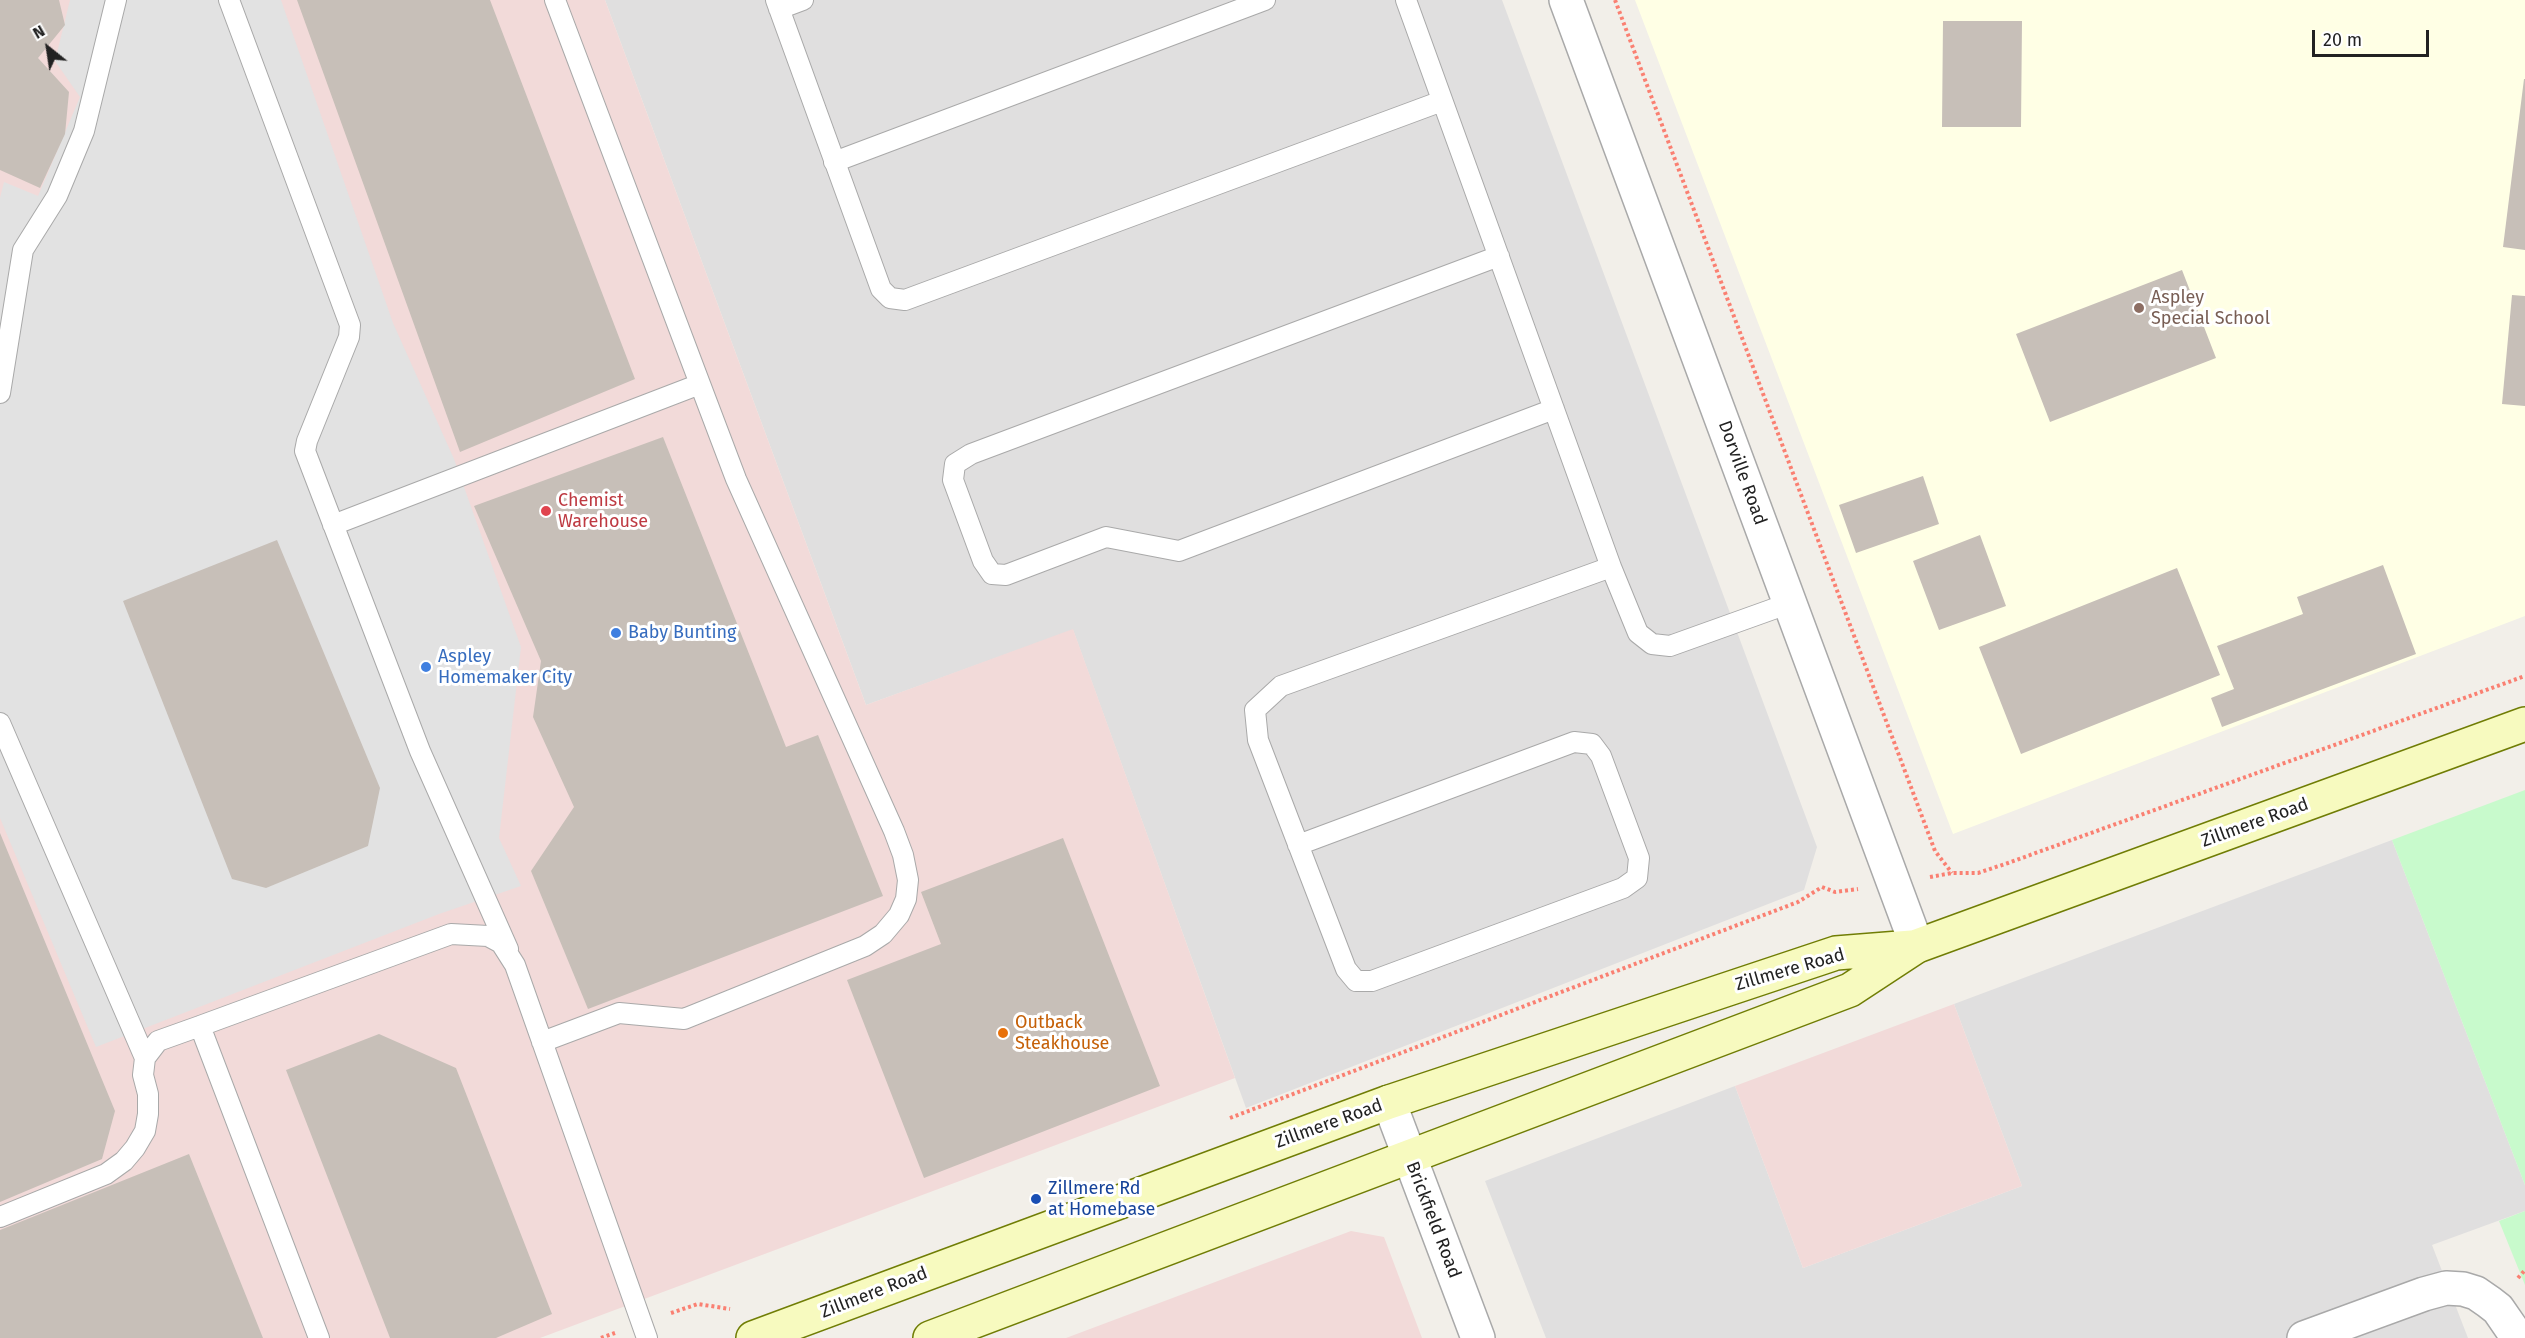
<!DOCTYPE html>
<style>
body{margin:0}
#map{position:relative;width:2525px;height:1338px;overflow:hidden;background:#f2efe9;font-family:"Fira Sans",sans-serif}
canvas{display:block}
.north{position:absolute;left:18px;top:18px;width:60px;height:60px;-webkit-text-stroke:4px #fff;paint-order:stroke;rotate:330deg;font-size:16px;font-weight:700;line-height:24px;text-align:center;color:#222}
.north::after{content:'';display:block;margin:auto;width:21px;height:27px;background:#222;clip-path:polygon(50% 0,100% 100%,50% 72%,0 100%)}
.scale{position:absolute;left:2312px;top:30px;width:117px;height:27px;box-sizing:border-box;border:3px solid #222;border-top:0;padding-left:8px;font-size:18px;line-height:21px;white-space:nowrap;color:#222;-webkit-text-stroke:4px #fff;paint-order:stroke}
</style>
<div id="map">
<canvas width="2525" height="1338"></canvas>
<div class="north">N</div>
<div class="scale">20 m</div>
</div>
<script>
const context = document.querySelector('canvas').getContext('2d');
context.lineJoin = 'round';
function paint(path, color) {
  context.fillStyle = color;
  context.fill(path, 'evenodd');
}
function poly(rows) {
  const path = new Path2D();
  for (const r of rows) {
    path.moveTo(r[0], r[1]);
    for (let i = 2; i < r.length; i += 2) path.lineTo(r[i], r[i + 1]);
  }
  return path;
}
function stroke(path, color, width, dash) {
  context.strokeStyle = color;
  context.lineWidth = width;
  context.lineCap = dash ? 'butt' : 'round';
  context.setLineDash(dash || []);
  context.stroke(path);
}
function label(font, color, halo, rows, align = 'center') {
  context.font = font + ' "Fira Sans",sans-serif';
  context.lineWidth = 6;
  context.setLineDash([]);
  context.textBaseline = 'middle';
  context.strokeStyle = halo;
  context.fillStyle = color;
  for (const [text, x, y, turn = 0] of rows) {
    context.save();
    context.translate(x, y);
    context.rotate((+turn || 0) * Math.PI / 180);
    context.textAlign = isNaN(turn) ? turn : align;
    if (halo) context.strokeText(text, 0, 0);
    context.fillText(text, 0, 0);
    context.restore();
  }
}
paint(poly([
 [605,0,1502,0,1817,847,1804,890,1246,1108,1073,630,866,705],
 [2392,840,2525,1185,2525,1211,2432,1245,2468,1338,1546,1338,1485,1181,1735,1086,1803,1268,2022,1186,1954,1004]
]), '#e0dfdf');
paint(poly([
 [0,0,605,0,866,705,1073,629,1235,1078,540,1338,0,1338],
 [1954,1004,2022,1186,1803,1268,1735,1086],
 [1351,1231,1384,1237,1422,1338,1066,1338]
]), '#f2dad9');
paint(poly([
 [1635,0,2525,0,2525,616,1953,834]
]), '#ffffe5');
paint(poly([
 [2525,790,2525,1185,2392,840],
 [2525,1211,2525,1285,2499,1221]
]), '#c8facc');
paint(poly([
 [70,0,281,0,393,323,454,459,521,647,499,838,521,886,439,914,96,1047,0,818,0,198,4,182,38,196,80,97,55,61]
]), '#e2e2e2');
paint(poly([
 [0,0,59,0,65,25,38,58,69,92,65,134,40,188,0,170],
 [297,0,490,0,635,379,460,452],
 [1943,21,2022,21,2021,127,1942,127],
 [2524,79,2525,79,2525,250,2503,247],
 [2182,270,2216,358,2050,422,2016,334],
 [2512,295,2525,296,2525,406,2502,404],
 [663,437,786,747,818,735,883,896,588,1009,531,871,574,807,533,717,541,661,474,506],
 [1923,476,1939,524,1856,553,1839,505],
 [1980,535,2006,606,1939,630,1913,561],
 [277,540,380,788,368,846,266,888,232,879,123,601],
 [2383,565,2416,654,2222,727,2211,698,2234,689,2217,646,2303,614,2297,597],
 [2177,568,2220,675,2021,754,1979,647],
 [0,833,115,1111,102,1159,0,1202],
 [1063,838,1160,1086,924,1178,847,980,941,944,921,892],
 [379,1034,456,1068,552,1314,496,1338,390,1338,286,1070],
 [189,1154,263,1338,0,1338,0,1230]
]), '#c7bfb8');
const service = poly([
 [229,0,350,325,349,337,307,441,305,451,420,751,508,949],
 [776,0,881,289,890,298,905,300,1442,101],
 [1406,0,1611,567,1638,633,1652,644,1670,646,1790,603],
 [779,9,803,0],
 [834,162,1265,0],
 [1499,256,971,454,955,464,953,480,983,561,992,574,1006,575,1106,537,1179,551,1554,409],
 [0,393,23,250,57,196,84,131,116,0],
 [333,525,700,384,555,0],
 [0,723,145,1058],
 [1298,845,1574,742,1592,744,1601,756,1639,858,1637,878,1623,888,1372,981,1356,981,1346,969,1258,740,1255,710,1281,686,1611,567],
 [542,1042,619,1013,684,1019,865,946,883,934,899,915,906,899,908,880,903,855,894,831,736,479,700,384],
 [0,1217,106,1174,124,1161,135,1148,145,1131,148,1114,148,1094,143,1075,145,1058,158,1041,200,1026],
 [319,1338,200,1026,451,934,488,936,501,943,515,965,647,1338]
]);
const minor = poly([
 [1389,1102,1478,1338],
 [2304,1338,2424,1294,2446,1288,2463,1289,2476,1293,2489,1302,2498,1309,2518,1338]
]);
const tertiary = poly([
 [1566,0,1917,946]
]);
const secondary = poly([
 [753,1338,1389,1102,1836,953,1912,947],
 [930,1338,1850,990,1917,946,2525,724]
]);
stroke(service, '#a9a9a9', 22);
stroke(minor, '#a9a9a9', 36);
stroke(tertiary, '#a9a9a9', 36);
stroke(secondary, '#707d05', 36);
stroke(poly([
 [1615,0,1935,851,1952,873],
 [1930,877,1952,873,1978,873,2008,863,2525,676],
 [1230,1118,1798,902,1822,887,1835,892,1858,889],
 [2518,1278,2525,1270],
 [671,1313,698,1304,730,1309],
 [601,1338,615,1333]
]), '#fa8072', 4, [3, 3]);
stroke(service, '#fff', 20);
stroke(minor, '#fff', 33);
stroke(tertiary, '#fff', 33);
stroke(secondary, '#f7fabf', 33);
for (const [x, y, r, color] of [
 [2139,308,6,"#8d6e63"],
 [546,511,6,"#e0444e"],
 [616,633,6,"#3f7fe0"],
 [426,667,6,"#3f7fe0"],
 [1003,1033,6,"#e8710a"],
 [1036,1199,6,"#1a4fb4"]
]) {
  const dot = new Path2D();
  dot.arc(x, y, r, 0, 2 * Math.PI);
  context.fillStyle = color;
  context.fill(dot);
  stroke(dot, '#fff', 2);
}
label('18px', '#785e54', '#fff', [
 ["Aspley",2151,298],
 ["Special School",2151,319]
], 'left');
label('18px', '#222', '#fff', [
 ["Dorville Road",1742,473,70],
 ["Zillmere Road",2255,823,-20],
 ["Zillmere Road",1790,970,-16],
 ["Zillmere Road",1329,1124,-20],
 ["Brickfield Road",1433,1220,69],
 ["Zillmere Road",874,1293,-21]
]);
label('18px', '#be3a42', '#fff', [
 ["Chemist",558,501],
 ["Warehouse",558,522]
], 'left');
label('18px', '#366cbe', '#fff', [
 ["Baby Bunting",628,633],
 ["Aspley",438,657],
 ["Homemaker City",438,678]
], 'left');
label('18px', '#c56008', '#fff', [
 ["Outback",1015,1023],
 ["Steakhouse",1015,1044]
], 'left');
label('18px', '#164399', '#fff', [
 ["Zillmere Rd",1048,1189],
 ["at Homebase",1048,1210]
], 'left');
</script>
